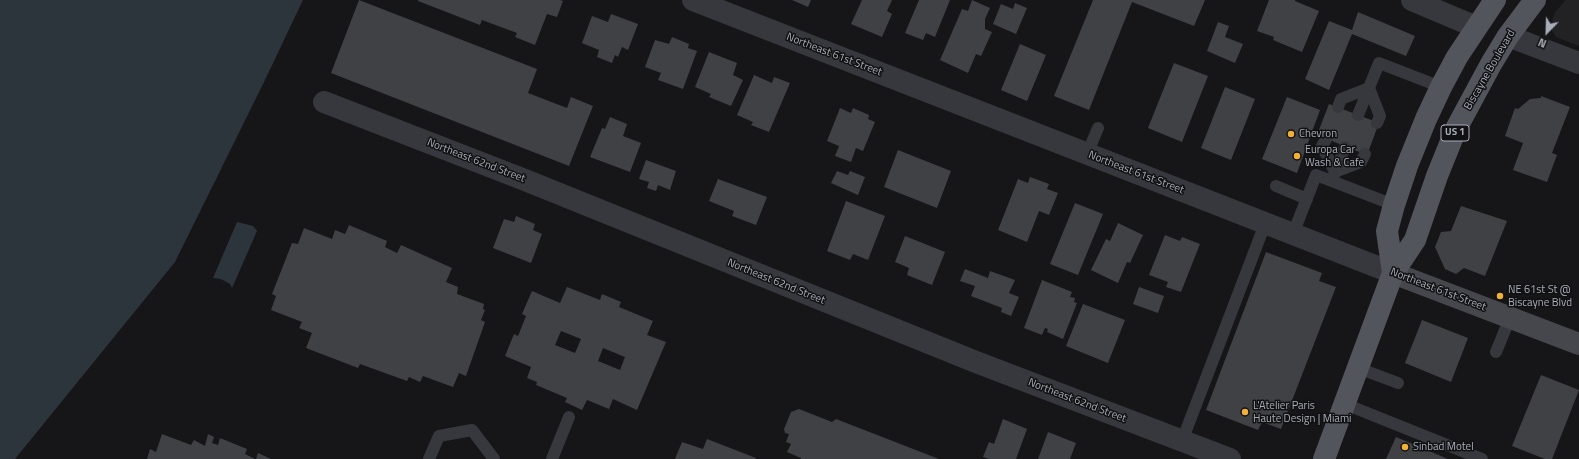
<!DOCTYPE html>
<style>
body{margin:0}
#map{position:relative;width:1579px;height:459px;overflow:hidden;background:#161618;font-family:"Titillium Web",sans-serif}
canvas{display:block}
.north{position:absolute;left:1527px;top:12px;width:40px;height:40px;-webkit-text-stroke:3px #111113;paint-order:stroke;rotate:203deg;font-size:11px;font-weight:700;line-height:16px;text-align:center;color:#a8adb8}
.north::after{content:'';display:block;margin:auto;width:14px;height:18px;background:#a8adb8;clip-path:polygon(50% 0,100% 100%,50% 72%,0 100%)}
</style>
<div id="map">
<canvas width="1579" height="459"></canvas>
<div class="north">N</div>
</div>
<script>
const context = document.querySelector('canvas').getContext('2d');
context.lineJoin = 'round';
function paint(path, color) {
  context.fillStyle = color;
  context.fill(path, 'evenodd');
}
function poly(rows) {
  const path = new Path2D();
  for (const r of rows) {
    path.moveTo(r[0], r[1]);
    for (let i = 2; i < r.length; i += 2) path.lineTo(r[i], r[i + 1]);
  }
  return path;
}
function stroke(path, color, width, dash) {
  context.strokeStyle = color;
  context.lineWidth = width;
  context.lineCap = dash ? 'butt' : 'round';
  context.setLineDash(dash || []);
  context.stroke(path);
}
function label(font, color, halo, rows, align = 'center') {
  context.font = font + ' "Titillium Web",sans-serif';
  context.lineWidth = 3;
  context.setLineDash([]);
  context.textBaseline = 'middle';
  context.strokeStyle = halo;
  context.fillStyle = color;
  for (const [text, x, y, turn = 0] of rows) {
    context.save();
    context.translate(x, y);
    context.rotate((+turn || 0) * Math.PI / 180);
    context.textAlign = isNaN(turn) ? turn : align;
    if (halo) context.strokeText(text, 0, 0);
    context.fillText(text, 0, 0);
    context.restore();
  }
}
paint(poly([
 [1566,0,1579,0,1579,46,1556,37,1550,27,1555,12]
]), '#222225');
paint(poly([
 [0,0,303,0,265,80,175,262,15,459,0,459],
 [237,222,253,226,257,231,232,288,230,284,221,279,213,278]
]), '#2c353c');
paint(poly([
 [359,0,537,69,528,93,567,108,571,97,593,106,569,166,331,73],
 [418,0,560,0,563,1,557,17,547,14,535,45,515,37,517,33,482,20,480,25,418,1],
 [792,0,811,0,808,7],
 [862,0,892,0,887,11,892,14,882,37,851,24],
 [919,0,950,0,935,37,926,33,923,40,905,33],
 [972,0,990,8,985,19,985,29,992,32,981,56,976,54,968,73,940,60,962,9,968,11],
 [1093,0,1205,0,1194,26,1132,2,1089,110,1054,96],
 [1269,0,1295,0,1295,1,1319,11,1302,52,1273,40,1274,37,1257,31],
 [1015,3,1027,8,1016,34,993,24,1001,4,1013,9],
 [1358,12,1415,36,1406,56,1352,34,1329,90,1305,79,1329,21,1352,30],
 [611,14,638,24,628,50,622,47,618,57,615,55,612,63,597,57,599,50,582,43,592,16,608,22],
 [1218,22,1229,26,1225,37,1243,44,1235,63,1207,51],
 [672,37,689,44,688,48,697,51,683,89,658,80,661,73,645,67,655,40,669,44],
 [1020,44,1046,55,1027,101,1001,90],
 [709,52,737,63,733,75,743,80,731,106,709,97,711,94,695,87],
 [1174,63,1208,76,1182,142,1148,128],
 [754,75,772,83,774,77,790,83,769,132,751,125,753,122,737,115],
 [1225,87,1255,99,1231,160,1201,148],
 [1541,96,1570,107,1552,153,1557,155,1547,182,1513,170,1523,143,1505,136,1515,108,1518,109,1530,99,1541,98],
 [1287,97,1320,110,1297,173,1262,159],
 [1329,104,1379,123,1367,155,1317,135],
 [840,108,851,113,853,108,869,115,868,119,875,122,863,151,856,148,851,162,835,156,839,146,827,141],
 [610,117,627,124,623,136,641,143,630,172,590,157,602,128,605,129],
 [898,150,951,171,937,208,884,187],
 [646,160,676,171,670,190,658,185,656,191,647,188,649,182,639,179],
 [837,171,848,175,850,171,865,177,858,195,831,183],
 [1030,177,1049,184,1047,189,1058,193,1049,215,1039,211,1027,242,998,230,1018,179,1028,183],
 [718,179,767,197,756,225,732,216,734,211,709,201],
 [846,201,885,216,868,260,853,254,850,260,827,251],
 [1075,203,1103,214,1078,275,1050,264],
 [1461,206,1507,221,1485,276,1464,268,1456,274,1445,269,1435,247,1441,232,1451,231],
 [516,216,535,224,533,230,542,234,531,263,493,248,504,219,514,222],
 [1118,223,1143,235,1130,263,1127,262,1118,283,1091,270,1106,239,1110,241],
 [349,225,387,241,385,247,397,253,401,245,452,268,446,282,458,287,457,294,484,304,483,309,485,310,481,320,485,322,466,376,459,373,453,387,423,376,420,382,409,377,407,381,360,364,358,368,306,348,312,333,299,328,302,322,271,310,276,296,272,294,292,243,298,244,304,228,332,239,335,230,345,234],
 [1165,235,1180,241,1182,237,1200,244,1181,292,1166,287,1168,282,1149,275],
 [905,236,945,252,932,285,907,275,909,268,895,262],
 [1266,252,1322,273,1319,281,1336,287,1281,429,1262,422,1258,430,1206,410],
 [965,269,988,278,990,271,1015,280,1009,293,1019,297,1011,316,1001,312,1002,308,971,296,975,286,960,281],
 [1042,280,1072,292,1070,297,1075,298,1074,302,1077,303,1063,339,1047,332,1048,329,1045,328,1042,335,1024,328],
 [567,287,600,300,602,294,621,302,619,307,653,321,647,335,666,342,637,410,613,399,609,409,587,400,582,410,565,402,567,398,536,385,537,382,527,378,531,367,505,356,514,334,518,336,526,316,522,314,532,291,560,303],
 [561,331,581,339,575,353,555,345],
 [603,348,625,357,620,370,598,361],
 [1139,287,1164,296,1158,313,1133,304],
 [1083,304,1125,320,1108,363,1066,346],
 [1422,320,1468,338,1451,382,1405,363],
 [1541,375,1579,390,1552,459,1545,459,1512,446],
 [799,409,832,422,836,419,939,459,801,459,801,458,787,452,791,444,786,442,789,434,785,433,784,429,791,412],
 [1003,419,1027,429,1016,459,989,459,983,457,989,442,994,444],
 [1048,432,1076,443,1070,459,1038,459],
 [162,434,191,445,194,440,205,446,208,434,214,437,212,443,218,445,220,438,247,449,245,454,255,459,147,459,150,449,156,452],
 [1396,437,1448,459,1386,459],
 [707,439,756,458,755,459,675,459,682,442,703,449],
 [258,453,271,459,256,459]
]), '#404145');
stroke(poly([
 [1338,107,1341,99,1369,88,1380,116,1377,123],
 [1358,115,1379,63,1441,87],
 [1326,139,1322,146,1335,172,1361,162,1365,154],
 [1087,154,1098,128],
 [1334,175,1345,147],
 [1276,186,1307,199],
 [1293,234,1316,175,1394,205],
 [1496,352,1510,318],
 [1358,368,1398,383],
 [1345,404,1482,459],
 [1182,441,1265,224],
 [429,459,439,436,472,430,494,459],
 [552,459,569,417]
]), '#37383d', 12);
stroke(poly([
 [693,0,1393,273],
 [1412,0,1476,27],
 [1508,36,1579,63],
 [324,102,525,180,976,362,1230,459]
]), '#37383d', 22);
stroke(poly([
 [1393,273,1579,344]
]), '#45474d', 22);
stroke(poly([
 [1393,273,1387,231,1394,205,1407,166,1426,119,1441,87,1457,57,1495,0],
 [1324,459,1393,273,1415,240,1437,176,1456,129,1491,64,1508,36,1535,0]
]), '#53555c', 22);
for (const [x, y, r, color] of [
 [1291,134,4,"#f2b134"],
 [1297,156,4,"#f2b134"],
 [1500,296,4,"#f2b134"],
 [1245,412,4,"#f2b134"],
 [1405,447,4,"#f2b134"]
]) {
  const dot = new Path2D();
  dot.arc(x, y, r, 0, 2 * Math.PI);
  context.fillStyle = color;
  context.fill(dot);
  stroke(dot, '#111113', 1.5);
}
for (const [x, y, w] of [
 [1455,133,28]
]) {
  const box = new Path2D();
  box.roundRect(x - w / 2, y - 8, w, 16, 3);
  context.fillStyle = '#111113';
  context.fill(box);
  stroke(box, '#a8adb8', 1);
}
label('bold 10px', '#a8adb8', null, [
 ["US 1",1455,133]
]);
label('11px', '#a8adb8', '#111113', [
 ["Northeast 61st Street",834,55,21],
 ["Biscayne Boulevard",1490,70,-60],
 ["Northeast 62nd Street",476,161,21],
 ["Northeast 61st Street",1136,173,21],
 ["Northeast 62nd Street",776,282,22],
 ["Northeast 61st Street",1438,290,21],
 ["Northeast 62nd Street",1077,401,21]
]);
label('11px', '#a8adb8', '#111113', [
 ["Chevron",1299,134],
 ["Europa Car",1305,150],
 ["Wash & Cafe",1305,163],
 ["NE 61st St @",1508,290],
 ["Biscayne Blvd",1508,303],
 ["L'Atelier Paris",1253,406],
 ["Haute Design | Miami",1253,419],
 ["Sinbad Motel",1413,447]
], 'left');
</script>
